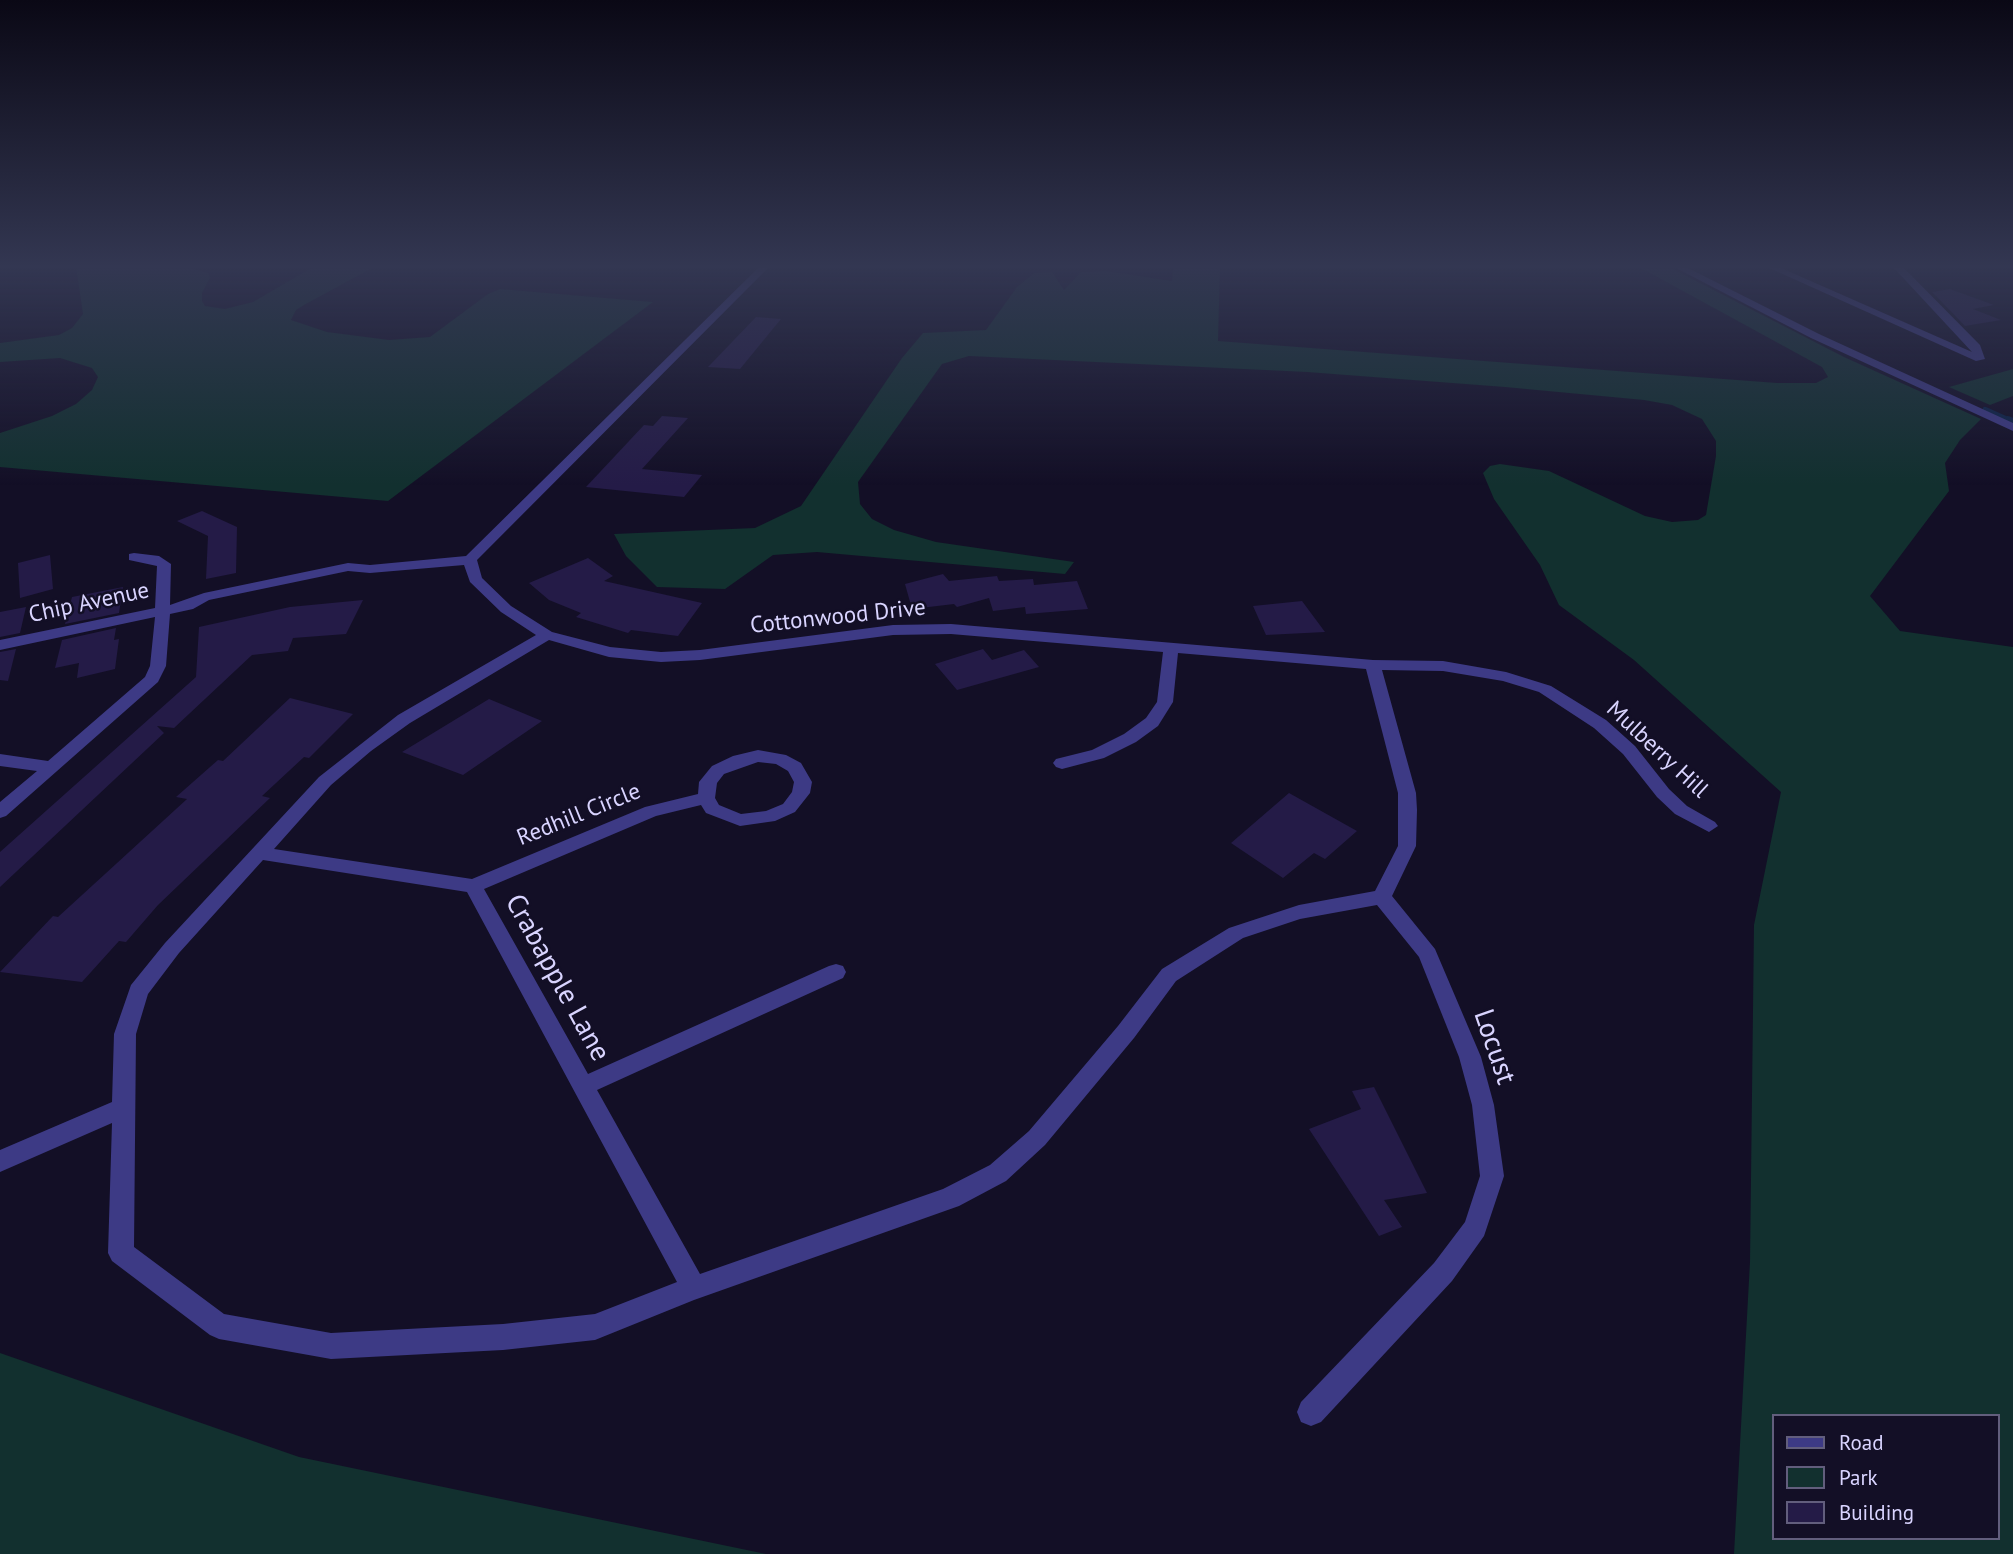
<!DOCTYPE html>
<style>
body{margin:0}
#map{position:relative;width:2013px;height:1554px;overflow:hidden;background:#130f26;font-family:"PT Sans",sans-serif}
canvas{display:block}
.legend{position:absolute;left:1772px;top:1414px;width:228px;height:126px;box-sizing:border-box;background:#130f26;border:2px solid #625e7d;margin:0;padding:9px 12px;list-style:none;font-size:21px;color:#d9d4ff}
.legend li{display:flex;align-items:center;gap:14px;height:35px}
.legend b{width:35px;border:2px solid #625e7d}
</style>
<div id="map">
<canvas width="2013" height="1554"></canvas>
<ul class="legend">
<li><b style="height:9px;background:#3d3a85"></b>Road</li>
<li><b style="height:19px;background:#12302f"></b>Park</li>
<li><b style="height:19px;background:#241b47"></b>Building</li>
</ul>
</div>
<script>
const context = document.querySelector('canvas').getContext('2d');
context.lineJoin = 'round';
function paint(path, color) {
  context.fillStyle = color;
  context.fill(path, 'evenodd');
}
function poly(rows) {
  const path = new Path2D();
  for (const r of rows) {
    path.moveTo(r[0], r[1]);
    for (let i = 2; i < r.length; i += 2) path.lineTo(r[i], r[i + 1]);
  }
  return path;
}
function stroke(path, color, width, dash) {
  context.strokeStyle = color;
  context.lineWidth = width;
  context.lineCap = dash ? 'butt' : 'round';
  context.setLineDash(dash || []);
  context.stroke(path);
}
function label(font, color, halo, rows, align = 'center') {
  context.font = font + ' "PT Sans",sans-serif';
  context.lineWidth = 5;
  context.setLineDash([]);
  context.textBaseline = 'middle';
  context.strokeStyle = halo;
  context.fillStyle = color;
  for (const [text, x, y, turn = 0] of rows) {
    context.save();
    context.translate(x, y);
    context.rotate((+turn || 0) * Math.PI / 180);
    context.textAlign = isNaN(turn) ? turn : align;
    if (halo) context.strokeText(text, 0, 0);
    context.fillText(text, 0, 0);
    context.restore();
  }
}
paint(poly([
 [76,267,186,267,208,273,210,278,202,293,202,301,205,306,225,309,253,302,313,267,374,267,304,305,296,310,291,320,327,332,389,340,430,337,488,294,500,289,653,302,388,501,0,467,0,433,52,416,76,404,92,390,98,377,92,368,60,358,0,362,0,343,59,335,72,328,83,314],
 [1173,267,1220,267,1218,341,1777,383,1816,383,1828,377,1822,367,1639,267,1669,267,1844,357,1981,419,1960,440,1945,463,1949,491,1870,596,1900,631,2013,647,2013,1554,1734,1554,1750,1262,1754,925,1781,792,1634,660,1559,605,1540,565,1494,499,1483,473,1490,466,1500,464,1549,471,1645,516,1672,522,1698,520,1706,515,1716,456,1716,441,1702,419,1672,405,1644,400,1505,387,1307,372,969,356,942,364,858,482,860,504,872,519,894,530,936,542,1074,562,1065,574,817,552,773,555,725,589,657,587,626,556,614,534,755,528,801,506,902,358,923,333,986,330,1017,287,1034,273,1052,272,1064,290,1081,272,1106,271,1172,281],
 [1773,1416,1997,1416,1997,1538,1773,1538],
 [2013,369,2013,396,1990,405,1949,387],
 [0,1353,299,1457,766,1554,0,1554]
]), '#12302f');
stroke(poly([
 [1985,409,2012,421]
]), '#0c2248', 4.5);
stroke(poly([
 [2008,419,2013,421]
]), '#0c2248', 6);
paint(poly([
 [1950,289,1994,305,1973,309,2001,320,1965,326,1932,292],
 [756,317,781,319,740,369,708,367],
 [662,416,688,418,642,469,702,475,684,497,586,487,644,425,653,426],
 [202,511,237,527,236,573,206,579,208,536,177,521],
 [50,555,53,589,20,598,18,563],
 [588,558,613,576,604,581,702,603,678,636,631,630,628,633,576,617,581,613,549,600,529,583],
 [943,574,949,581,997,576,999,581,1033,579,1034,585,1077,581,1088,609,1026,614,1025,607,993,611,989,598,957,607,954,604,912,609,905,584],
 [123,587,119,613,65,624,72,597],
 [363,600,346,634,293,638,288,651,252,655,174,728,157,726,164,733,0,887,0,852,196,677,199,627,290,607],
 [1302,601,1325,632,1266,635,1253,606],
 [26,607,20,633,0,637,0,612],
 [116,628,114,640,119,639,115,669,77,678,79,663,55,668,62,640],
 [16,649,8,681,0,680,0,652],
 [983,649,992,660,1024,650,1039,667,957,690,935,664],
 [290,698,353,714,309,758,304,757,262,796,270,798,158,905,126,942,119,941,82,982,0,972,53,916,58,917,187,799,176,797,218,760,223,761],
 [489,699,542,721,463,775,402,752],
 [1289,793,1357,831,1325,859,1314,853,1283,878,1231,843],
 [1374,1087,1427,1193,1384,1200,1402,1227,1379,1236,1309,1129,1361,1109,1352,1091]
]), '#241b47');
paint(poly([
 [759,267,769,267,477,560,482,578,511,606,552,632,610,647,661,652,700,650,893,625,951,624,1373,660,1443,661,1506,672,1551,686,1606,720,1635,746,1669,789,1687,806,1715,822,1718,826,1709,832,1675,814,1657,797,1623,754,1594,728,1539,692,1503,681,1443,671,1382,670,1416,793,1417,810,1416,846,1392,896,1435,949,1481,1057,1494,1105,1504,1176,1484,1236,1452,1281,1321,1422,1311,1426,1301,1422,1297,1412,1301,1402,1434,1263,1465,1222,1480,1176,1472,1105,1459,1057,1419,957,1377,905,1300,919,1243,938,1176,981,1134,1038,1045,1145,1006,1181,959,1206,694,1300,595,1340,503,1350,331,1359,219,1339,210,1335,112,1261,108,1253,112,1123,0,1172,0,1150,112,1102,114,1034,131,985,165,943,319,777,398,715,536,635,501,612,470,582,464,565,370,573,348,571,209,600,193,609,170,614,166,666,158,682,6,816,0,818,0,802,37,771,0,766,0,754,48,761,145,677,150,666,155,617,0,650,0,640,155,608,157,566,129,560,129,554,134,553,159,556,171,564,170,605,204,593,348,563,370,565,466,556,759,267],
 [951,634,1163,652,1157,702,1146,718,1124,734,1092,750,1056,759,1053,763,1056,767,1062,769,1104,758,1136,742,1158,726,1173,702,1178,653,1366,669,1398,793,1398,846,1375,891,1299,905,1229,928,1162,969,1118,1026,1029,1131,990,1165,943,1189,700,1274,597,1090,843,978,846,972,843,966,836,964,829,966,588,1074,484,889,656,816,701,805,706,813,740,826,775,821,795,812,810,793,812,782,801,763,786,755,758,750,733,756,712,766,699,782,698,794,645,807,472,879,274,849,331,785,371,751,410,723,549,640,609,657,661,662,700,660,893,635,951,634],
 [758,762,776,764,788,771,794,782,792,792,783,804,766,811,741,814,719,805,715,798,717,783,724,774,758,762],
 [263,860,467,892,677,1282,595,1314,503,1324,331,1333,224,1314,134,1247,136,1034,148,994,179,953,263,860],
 [1767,267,1779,267,1972,352,1893,267,1903,267,1980,345,1985,359,1976,361,1767,267]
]), '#3d3a85');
paint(poly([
 [1674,267,1686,267,1819,334,2013,423,2013,431,1811,338,1674,267]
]), '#3d3a85');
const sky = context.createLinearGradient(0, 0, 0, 485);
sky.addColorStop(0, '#0a0815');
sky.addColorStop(0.55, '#333752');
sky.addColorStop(1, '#33375200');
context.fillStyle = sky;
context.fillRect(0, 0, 2013, 485);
label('23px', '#d9d4ff', '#130f26', [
 ["Chip Avenue",89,603,-12],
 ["Cottonwood Drive",838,617,-6],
 ["Mulberry Hill",1657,750,43],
 ["Redhill Circle",579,815,-22]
]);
label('28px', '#d9d4ff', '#130f26', [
 ["Crabapple Lane",557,978,61],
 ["Locust",1494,1047,71]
]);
</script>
